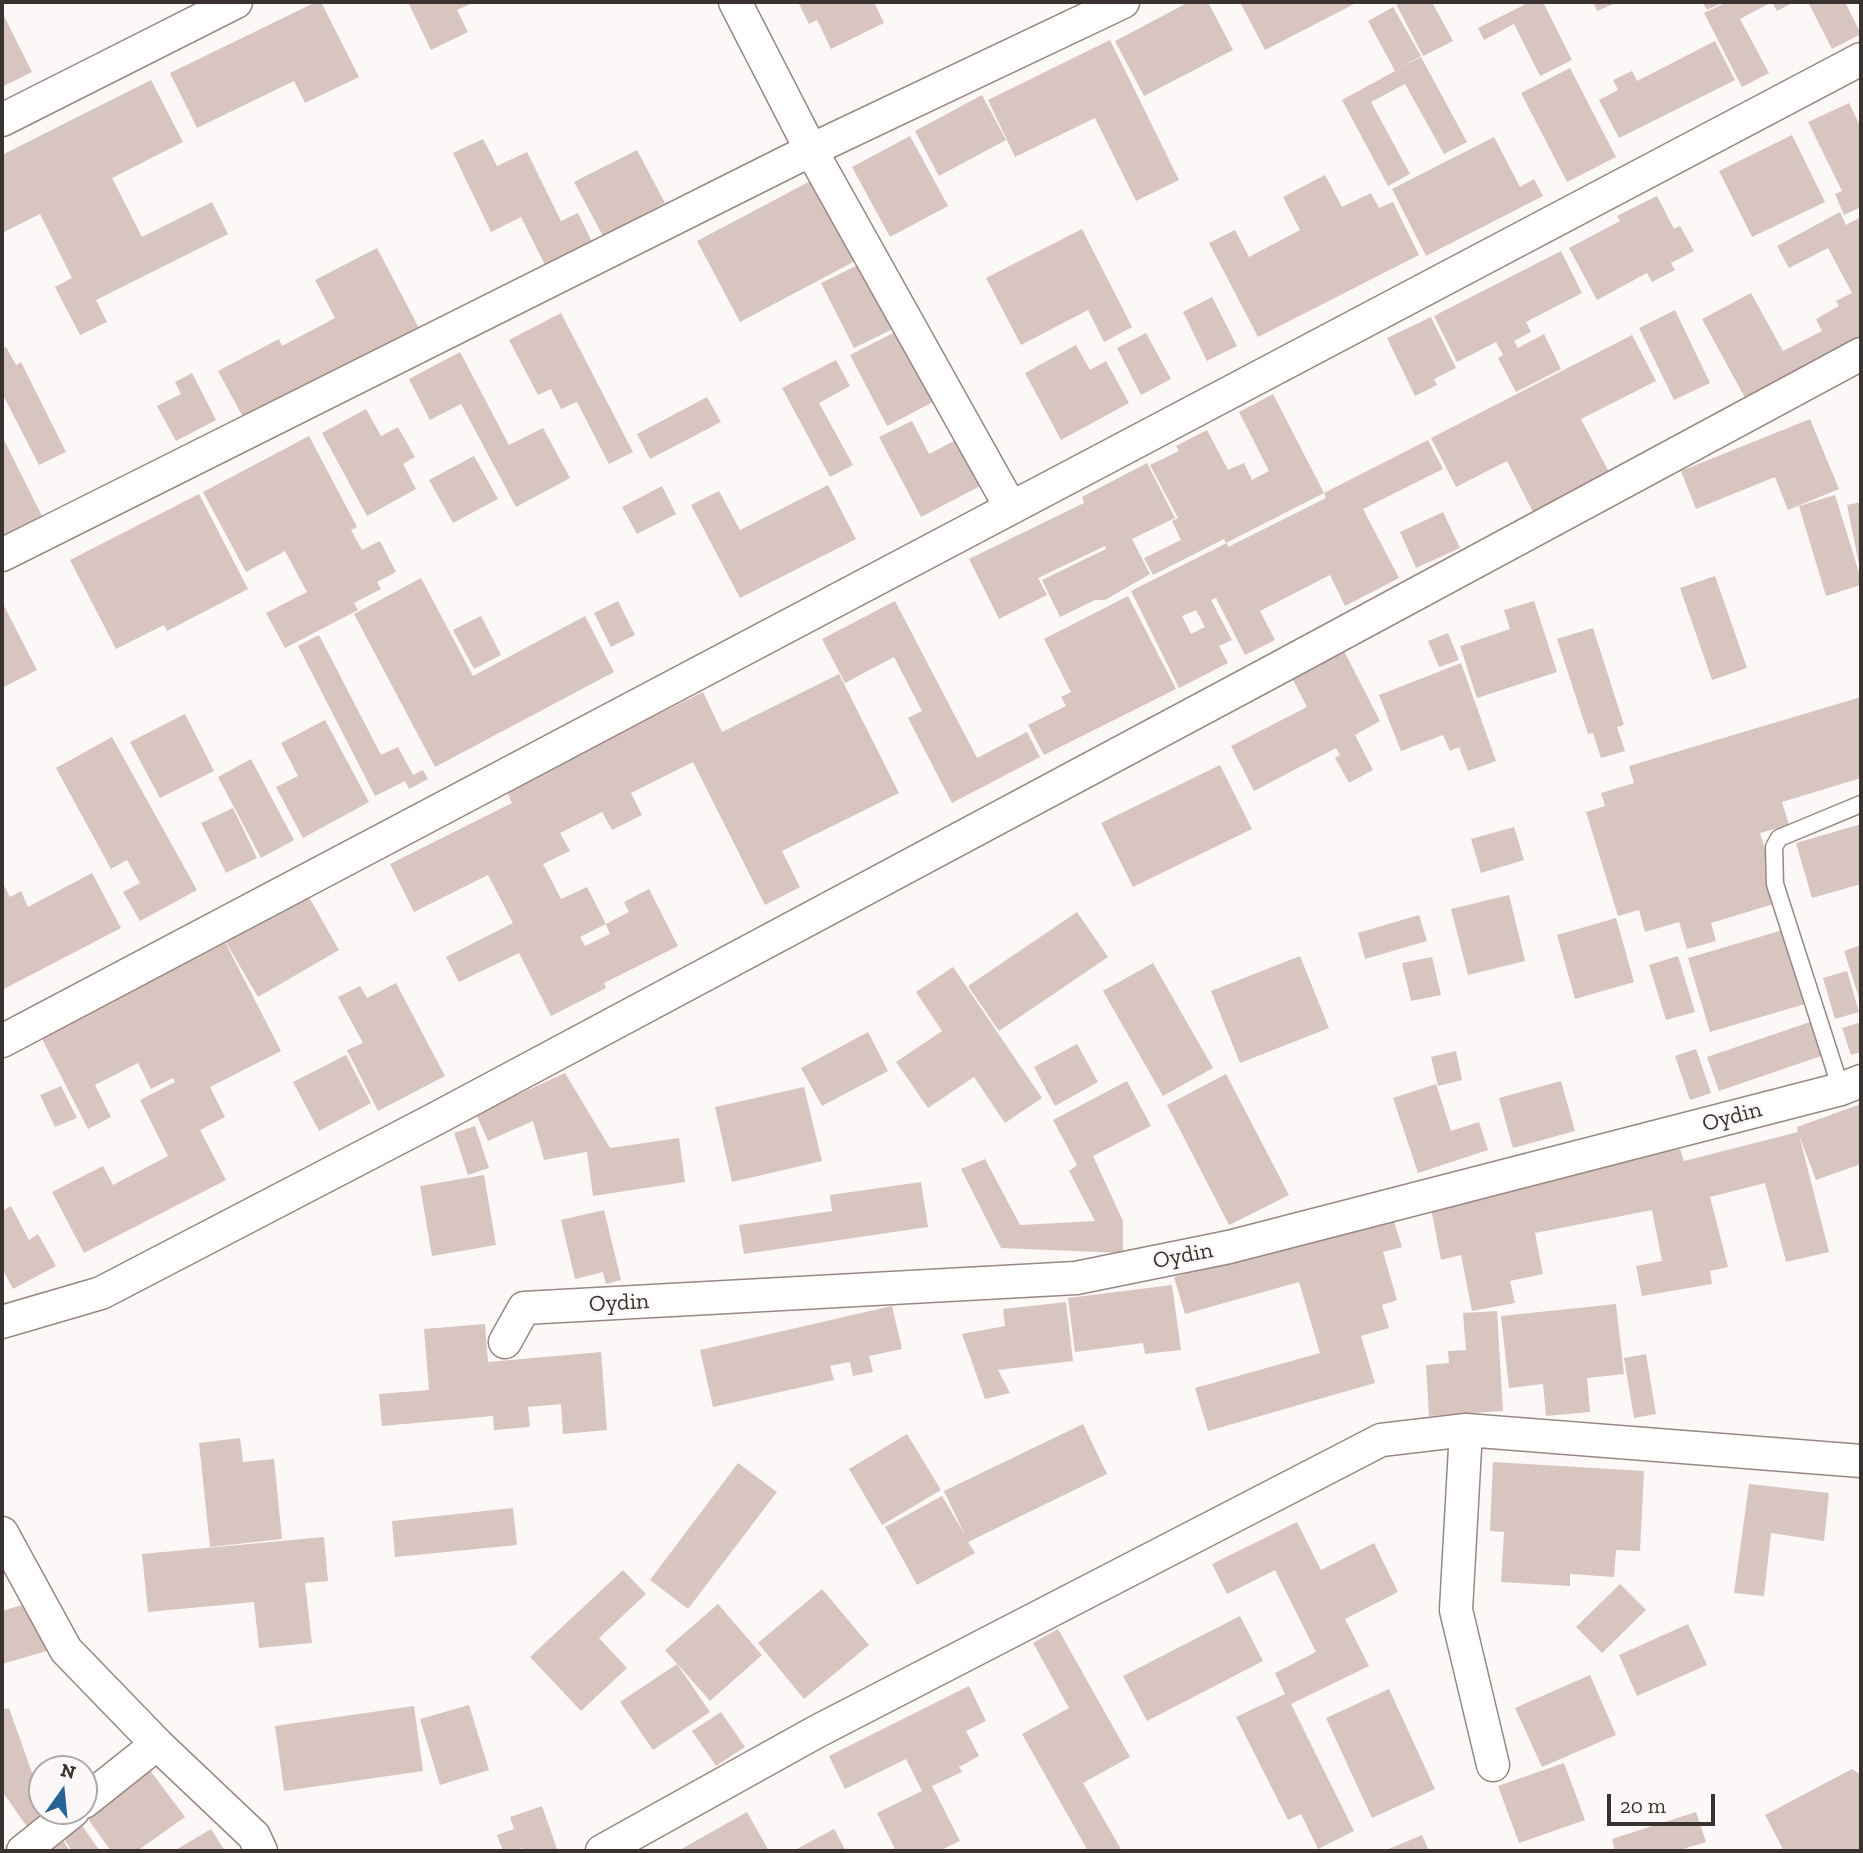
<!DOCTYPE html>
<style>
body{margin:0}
#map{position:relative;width:1863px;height:1853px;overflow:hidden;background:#fcf8f7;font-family:"Zilla Slab",serif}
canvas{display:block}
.frame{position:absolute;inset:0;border:4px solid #3a3230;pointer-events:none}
.north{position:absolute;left:28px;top:1755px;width:70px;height:70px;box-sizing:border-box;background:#fcf8f7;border:2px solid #aea9a7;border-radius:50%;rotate:15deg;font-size:19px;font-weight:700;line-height:28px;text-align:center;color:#3a3230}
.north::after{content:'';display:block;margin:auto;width:24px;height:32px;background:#25649b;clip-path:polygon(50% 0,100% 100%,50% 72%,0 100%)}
.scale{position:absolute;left:1607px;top:1794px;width:108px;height:32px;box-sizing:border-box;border:4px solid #3a3230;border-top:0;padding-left:9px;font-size:21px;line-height:24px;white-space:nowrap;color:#3a3230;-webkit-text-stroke:5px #fcf8f7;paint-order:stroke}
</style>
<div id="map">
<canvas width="1863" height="1853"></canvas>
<div class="frame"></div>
<div class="north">N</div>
<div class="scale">20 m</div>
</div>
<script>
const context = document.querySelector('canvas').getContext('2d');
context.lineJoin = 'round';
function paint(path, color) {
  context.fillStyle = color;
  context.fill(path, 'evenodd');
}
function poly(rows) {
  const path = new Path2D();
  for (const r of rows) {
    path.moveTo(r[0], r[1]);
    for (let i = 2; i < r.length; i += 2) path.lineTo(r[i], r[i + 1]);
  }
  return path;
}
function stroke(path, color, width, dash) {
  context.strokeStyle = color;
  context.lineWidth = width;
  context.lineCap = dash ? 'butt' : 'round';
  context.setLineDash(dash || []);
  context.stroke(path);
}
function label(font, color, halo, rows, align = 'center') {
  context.font = font + ' "Zilla Slab",serif';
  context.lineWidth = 5;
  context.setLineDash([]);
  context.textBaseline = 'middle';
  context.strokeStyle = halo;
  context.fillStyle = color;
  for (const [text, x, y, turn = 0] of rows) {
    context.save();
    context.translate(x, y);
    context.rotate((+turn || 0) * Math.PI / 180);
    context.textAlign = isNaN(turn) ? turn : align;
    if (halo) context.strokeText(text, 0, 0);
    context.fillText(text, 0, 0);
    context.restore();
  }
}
paint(poly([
 [316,2,321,2,359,77,305,103,294,81,197,128,170,73],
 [408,2,475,2,457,10,468,32,431,50],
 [798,2,874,2,884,23,831,49,817,20,809,24],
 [1189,2,1208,2,1233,50,1144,96,1115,41],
 [1240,2,1358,2,1265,50],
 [1395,2,1432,2,1453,41,1423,56],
 [1530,2,1543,2,1572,60,1540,76,1514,24,1484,40,1478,28],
 [1593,2,1618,2,1597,11],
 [1702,2,1724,2,1707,10],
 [1727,2,1794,2,1777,11,1772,2,1740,19,1769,73,1742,87,1704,13],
 [1808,2,1845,2,1861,34,1832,49],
 [1393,7,1421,56,1397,69,1421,57,1467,142,1444,154,1405,84,1371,102,1410,174,1388,186,1342,100,1395,71,1368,21],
 [2,12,32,72,2,87],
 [1110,40,1179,180,1136,201,1095,118,1015,157,988,100],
 [1715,41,1735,80,1619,138,1599,100,1618,90,1613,80,1632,71,1637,81],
 [1570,68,1616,157,1567,182,1521,93],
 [151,80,183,142,112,178,142,237,212,202,228,234,96,300,107,322,80,335,55,287,72,278,40,214,2,233,2,155],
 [982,95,1006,140,939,176,915,131],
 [1849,103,1861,128,1861,207,1844,215,1835,194,1842,191,1808,122],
 [1792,135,1825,202,1752,237,1719,171],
 [910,136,948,206,890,237,852,167],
 [1494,137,1520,187,1534,179,1543,196,1426,256,1392,189],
 [483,139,497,166,527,152,561,221,578,213,592,242,545,265,521,217,491,232,453,153],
 [637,150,665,203,603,236,574,182],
 [1325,175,1342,207,1371,193,1379,208,1393,202,1419,255,1258,337,1209,243,1235,230,1249,257,1300,230,1283,197],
 [816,178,859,259,740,322,697,241],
 [1657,196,1674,229,1680,226,1694,251,1671,263,1675,270,1652,282,1647,273,1597,300,1569,248,1620,221,1617,216],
 [1840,212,1846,225,1861,217,1861,345,1749,405,1702,319,1751,293,1783,351,1822,331,1816,319,1839,306,1836,301,1852,293,1828,248,1789,268,1777,246],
 [1082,229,1132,327,1104,342,1088,310,1021,345,986,278],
 [377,248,419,328,244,419,218,371,279,339,282,346,335,318,315,280],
 [1561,251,1582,293,1526,322,1531,332,1514,341,1518,348,1544,334,1561,369,1516,392,1498,358,1503,355,1496,342,1457,362,1434,316],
 [860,264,893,329,854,348,821,283],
 [1212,297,1237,346,1207,361,1183,312],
 [1675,310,1710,383,1674,400,1639,328],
 [561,313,633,452,609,464,577,402,561,409,551,389,538,395,509,340],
 [1431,317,1456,368,1434,379,1437,385,1415,396,1387,338],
 [901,329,937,400,887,426,850,355],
 [1146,333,1171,379,1141,395,1117,348],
 [1632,335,1656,381,1581,419,1610,474,1533,512,1507,461,1456,487,1431,438],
 [1076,345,1090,370,1106,361,1129,403,1061,440,1025,373],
 [6,347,16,365,21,362,66,452,39,465,2,393,2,349],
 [460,352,509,445,543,428,570,478,516,507,461,404,430,420,409,379],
 [836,360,850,386,819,403,853,465,830,477,782,388],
 [192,373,216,420,176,441,157,406,181,394,175,382],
 [1273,394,1324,493,1226,543,1224,539,1153,575,1144,558,1181,540,1172,521,1178,518,1150,465,1179,451,1176,446,1207,430,1228,470,1244,463,1252,480,1269,471,1239,412],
 [707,397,721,422,650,459,637,434],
 [366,409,381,436,398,427,415,457,403,464,416,489,367,516,322,433],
 [1810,419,1839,489,1788,510,1775,477,1696,509,1681,471],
 [912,421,929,454,960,438,984,484,921,517,879,437],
 [2,436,46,524,2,546],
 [309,436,357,527,351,530,362,550,380,541,396,572,377,582,381,589,354,603,358,610,285,648,266,613,307,592,285,551,246,572,203,492],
 [1428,440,1443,469,1363,509,1399,578,1345,606,1330,575,1260,611,1275,640,1245,655,1216,598,1211,600,1232,640,1219,646,1228,663,1179,688,1131,591,1227,543,1228,547,1326,498,1324,493],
 [1196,610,1205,627,1191,634,1182,616],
 [474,456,498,499,453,523,429,480],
 [1147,463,1175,518,1132,539,1150,574,1105,600,1095,600,1060,617,1042,580,1106,549,1105,546,1038,578,1047,595,999,619,969,559,1084,503,1082,497],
 [828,485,856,539,740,598,691,505,719,491,740,530],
 [662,486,676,514,637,534,622,507],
 [199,494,248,589,167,631,164,625,116,649,70,560],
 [1835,495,1861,579,1861,585,1826,596,1799,506],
 [1861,502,1861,568,1860,569,1847,505],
 [1443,512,1460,548,1416,568,1400,532],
 [1715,576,1747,668,1712,680,1680,588],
 [421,578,473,676,585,616,614,672,435,767,354,614],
 [1128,596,1176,689,1044,755,1028,725,1066,706,1061,697,1071,692,1044,639],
 [618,601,635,635,611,647,594,613],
 [895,601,977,758,1027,732,1040,757,952,803,908,718,922,711,894,657,845,683,822,639],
 [1534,601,1557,672,1477,698,1460,646,1510,629,1504,610],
 [2,602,37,670,2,688],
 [481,616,501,655,474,669,453,630],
 [1593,628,1624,725,1617,727,1625,751,1601,758,1593,733,1588,734,1557,639],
 [1448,633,1459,660,1439,667,1428,641],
 [319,635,381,755,398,747,413,775,423,770,428,779,409,789,405,781,375,796,298,646],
 [1342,647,1380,721,1355,735,1373,770,1349,783,1335,758,1340,755,1336,748,1254,791,1231,746,1307,707,1290,674],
 [1461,663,1496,761,1468,771,1459,747,1450,751,1443,735,1401,751,1379,695],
 [839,674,899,793,782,851,800,887,765,905,693,762,631,793,642,815,612,830,602,812,560,833,570,851,543,864,561,899,587,887,606,924,580,937,585,946,610,934,606,924,629,912,624,902,649,889,678,946,604,983,606,988,551,1016,519,953,459,982,446,957,513,923,488,875,414,912,390,864,512,803,506,790,703,692,722,732],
 [1861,697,1861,778,1782,802,1789,825,1760,833,1772,872,1777,903,1711,923,1716,941,1687,949,1679,922,1645,932,1639,910,1618,916,1586,812,1605,806,1601,793,1634,783,1629,766],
 [185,714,214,771,160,798,130,742],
 [325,720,369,802,303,838,276,787,298,776,281,743],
 [112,737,197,890,140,921,123,892,140,883,127,860,111,869,56,768],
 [251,759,294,840,261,858,218,777],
 [1220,765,1252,829,1133,887,1101,823],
 [233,808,257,858,226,873,201,823],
 [1861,824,1861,884,1812,898,1796,843],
 [1514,827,1524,860,1481,873,1471,839],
 [92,873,121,928,2,990,2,882,10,897,21,891,28,907],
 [306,892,339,950,258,997,224,939],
 [1509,895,1525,961,1468,975,1451,909],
 [1077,912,1108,957,999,1031,968,986],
 [1419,915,1427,941,1365,959,1358,933],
 [1616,918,1634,982,1575,999,1557,935],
 [1783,930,1805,1004,1710,1032,1688,958],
 [224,940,281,1051,210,1087,225,1117,200,1130,226,1180,84,1253,52,1192,103,1166,113,1185,168,1156,140,1100,175,1082,173,1078,151,1089,138,1063,95,1085,111,1117,88,1129,40,1035],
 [1861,945,1861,1004,1844,951],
 [1300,956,1329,1028,1240,1063,1211,991],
 [1678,956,1695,1012,1666,1020,1649,965],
 [1432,957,1441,995,1411,1001,1402,963],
 [1153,963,1213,1068,1163,1096,1103,991],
 [953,967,1042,1098,1005,1123,974,1077,928,1108,896,1062,942,1031,916,992],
 [1847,971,1859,1012,1835,1019,1823,978],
 [396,983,445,1076,378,1111,347,1050,363,1043,338,997,360,986,367,998],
 [1816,1020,1827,1054,1719,1091,1707,1057],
 [1861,1022,1861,1052,1851,1055,1842,1028],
 [868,1032,888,1071,822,1106,801,1068],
 [1077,1044,1098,1082,1055,1106,1034,1067],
 [1696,1049,1711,1093,1690,1100,1675,1056],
 [1456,1051,1462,1080,1438,1086,1431,1057],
 [346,1055,371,1103,319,1131,293,1082],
 [565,1073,610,1148,679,1138,685,1182,593,1196,587,1152,544,1160,533,1121,488,1141,476,1114],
 [1226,1074,1289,1195,1229,1225,1167,1105],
 [1127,1081,1151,1126,1093,1156,1123,1221,1123,1253,1001,1248,961,1169,985,1159,1020,1225,1095,1221,1069,1171,1077,1165,1053,1120],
 [1561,1081,1575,1131,1513,1148,1499,1098],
 [1436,1084,1451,1131,1479,1122,1488,1150,1418,1173,1393,1098],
 [61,1086,77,1118,55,1127,40,1095],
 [804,1087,822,1161,732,1182,715,1107],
 [1861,1104,1861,1164,1816,1180,1799,1135,1829,1252,1786,1262,1765,1183,1710,1197,1728,1267,1710,1271,1712,1284,1642,1296,1636,1266,1662,1261,1652,1210,1535,1233,1543,1274,1510,1281,1515,1303,1472,1311,1461,1255,1441,1260,1430,1203,1680,1149,1684,1161,1798,1132,1797,1127],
 [475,1126,489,1168,468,1175,454,1133],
 [484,1175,496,1245,432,1256,420,1186],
 [921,1182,928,1227,744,1254,739,1225,832,1211,830,1195],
 [11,1206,29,1240,38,1234,56,1266,13,1289,2,1268,2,1211],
 [604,1210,621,1280,606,1284,603,1272,575,1279,561,1220],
 [1392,1215,1402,1247,1383,1252,1397,1300,1382,1305,1389,1328,1361,1336,1375,1383,1208,1431,1195,1388,1320,1353,1299,1282,1185,1314,1174,1277],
 [1172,1285,1181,1350,1145,1354,1143,1343,1075,1352,1068,1298],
 [1066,1302,1073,1361,998,1370,1010,1393,985,1399,962,1334,1005,1326,1003,1309],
 [1616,1304,1624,1374,1587,1378,1590,1412,1546,1416,1543,1384,1509,1388,1501,1316],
 [892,1306,902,1349,869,1356,873,1372,853,1376,850,1362,830,1366,834,1380,713,1407,700,1350],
 [1497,1311,1503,1411,1429,1416,1426,1365,1449,1363,1448,1351,1466,1350,1463,1313],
 [485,1324,488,1362,601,1352,607,1430,563,1434,561,1404,528,1407,530,1427,494,1430,493,1416,382,1426,379,1394,429,1390,424,1329],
 [1646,1354,1656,1414,1634,1418,1624,1358],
 [1083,1424,1107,1474,968,1542,975,1553,917,1585,885,1527,942,1496,965,1535,944,1491],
 [907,1434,941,1490,882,1525,849,1469],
 [240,1438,243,1462,274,1459,282,1539,210,1547,199,1443],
 [1493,1462,1644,1471,1640,1551,1616,1550,1614,1577,1570,1574,1570,1586,1501,1582,1504,1532,1490,1531],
 [738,1463,777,1492,688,1609,650,1580],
 [1749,1484,1829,1493,1824,1541,1771,1533,1764,1596,1734,1593],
 [513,1508,517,1545,395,1557,392,1521],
 [1297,1522,1321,1570,1374,1543,1398,1592,1345,1619,1369,1666,1291,1704,1354,1831,1318,1849,1301,1814,1288,1820,1236,1717,1285,1694,1275,1673,1316,1652,1275,1570,1227,1594,1212,1564],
 [324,1537,328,1581,305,1583,312,1643,259,1648,254,1602,148,1612,142,1554],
 [623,1570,646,1594,599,1638,627,1668,581,1711,530,1657],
 [1620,1584,1646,1610,1602,1653,1576,1627],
 [822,1589,869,1645,804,1699,758,1643],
 [35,1601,50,1650,2,1664,2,1611],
 [718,1604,762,1655,710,1701,665,1650],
 [1240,1616,1263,1661,1147,1721,1123,1676],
 [1688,1624,1707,1665,1637,1696,1619,1655],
 [1058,1629,1130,1757,1083,1783,1122,1851,1088,1851,1022,1734,1069,1708,1033,1643],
 [677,1664,710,1712,653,1750,620,1702],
 [1590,1675,1616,1735,1542,1767,1515,1708],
 [969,1686,986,1721,966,1731,979,1756,959,1767,962,1772,932,1786,960,1841,939,1851,896,1851,877,1813,922,1791,906,1759,845,1789,829,1756],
 [1389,1689,1435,1789,1372,1818,1326,1718],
 [469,1705,489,1770,440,1785,420,1719],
 [414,1706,423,1771,284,1791,275,1726],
 [9,1708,35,1781,42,1775,42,1811,51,1811,28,1828,4,1794,2,1785,2,1710],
 [721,1712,745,1747,716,1766,692,1731],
 [1564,1763,1585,1820,1519,1843,1498,1786],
 [149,1769,185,1817,137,1851,111,1851,85,1815],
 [1852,1769,1861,1775,1861,1851,1784,1851,1765,1815],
 [542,1806,557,1849,524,1851,522,1848,513,1851,503,1851,497,1835,514,1829,510,1817],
 [747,1812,769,1851,678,1851],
 [1696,1812,1706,1842,1677,1851,1615,1851,1612,1839],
 [78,1820,100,1851,72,1851,60,1833],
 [211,1829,225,1851,174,1851],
 [834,1829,846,1851,793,1851],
 [59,1834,70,1851,32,1851],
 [1422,1835,1429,1851,1384,1851]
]), '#d8c5bf');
const lane = poly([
 [1841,1089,1775,884,1774,847,1779,838,1861,804]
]);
const street = poly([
 [735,2,811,150,1011,508],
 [2,120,236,2],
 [2,555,811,150,1123,2],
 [2,1041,1861,59],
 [2,1322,101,1293,437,1118,1271,672,1861,354],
 [505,1342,524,1308,1076,1278,1229,1247,1841,1089,1861,1081],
 [1466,1430,1456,1610,1493,1765],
 [2,1533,66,1650,157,1744,254,1836,261,1851],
 [84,1802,157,1744],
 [23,1851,73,1811],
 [602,1851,816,1732,1381,1440,1466,1430,1861,1461]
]);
stroke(lane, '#998781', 19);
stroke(street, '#998781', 35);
stroke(lane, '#fff', 16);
stroke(street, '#fff', 32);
label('23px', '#3a3230', '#fcf8f7', [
 ["Oydin",1732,1117,-15],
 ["Oydin",1183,1256,-11],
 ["Oydin",619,1303,-3]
]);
</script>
